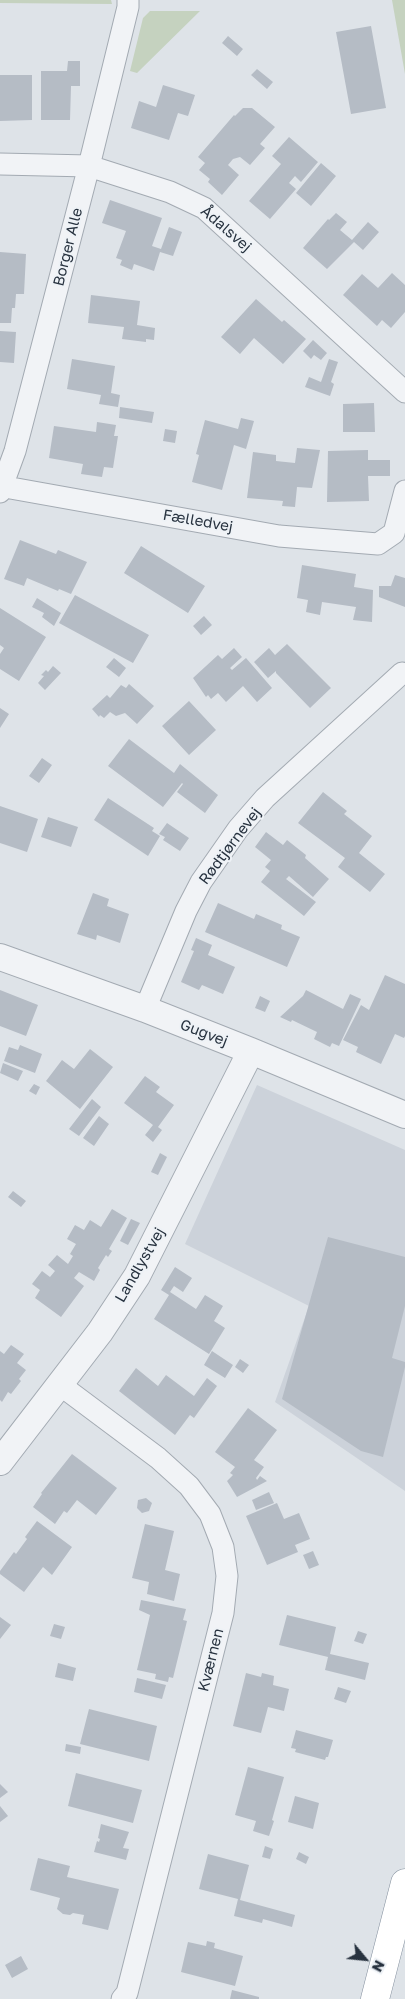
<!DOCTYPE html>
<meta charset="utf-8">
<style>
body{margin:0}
#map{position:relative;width:405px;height:1999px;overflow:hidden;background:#dee3e8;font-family:"Golos Text",sans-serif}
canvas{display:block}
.north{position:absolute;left:340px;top:1934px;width:50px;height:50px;-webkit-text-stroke:4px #eef2f6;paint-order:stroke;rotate:118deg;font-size:14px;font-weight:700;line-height:20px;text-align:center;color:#27323f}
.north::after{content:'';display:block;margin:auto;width:18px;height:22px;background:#27323f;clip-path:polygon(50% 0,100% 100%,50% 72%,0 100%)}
</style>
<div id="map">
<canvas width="405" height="1999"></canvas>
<div class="north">N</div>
</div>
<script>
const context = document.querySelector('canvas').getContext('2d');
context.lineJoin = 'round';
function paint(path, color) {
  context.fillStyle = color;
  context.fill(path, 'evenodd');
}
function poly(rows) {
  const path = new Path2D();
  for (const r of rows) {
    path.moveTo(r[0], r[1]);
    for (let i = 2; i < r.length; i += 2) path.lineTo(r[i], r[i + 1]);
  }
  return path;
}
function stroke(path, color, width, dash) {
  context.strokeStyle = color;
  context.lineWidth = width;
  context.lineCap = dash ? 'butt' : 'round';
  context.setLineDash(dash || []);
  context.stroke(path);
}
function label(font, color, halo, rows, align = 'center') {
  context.font = font + ' "Golos Text",sans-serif';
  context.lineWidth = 4;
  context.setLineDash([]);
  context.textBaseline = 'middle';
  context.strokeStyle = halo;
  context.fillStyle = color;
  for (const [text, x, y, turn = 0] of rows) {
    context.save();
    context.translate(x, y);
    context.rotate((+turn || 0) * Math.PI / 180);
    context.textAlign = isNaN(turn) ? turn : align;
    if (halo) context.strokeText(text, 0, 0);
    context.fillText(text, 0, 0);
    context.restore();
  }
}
paint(poly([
 [257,1085,405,1150,405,1491,275,1402,309,1306,185,1244]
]), '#ccd2da');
paint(poly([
 [0,0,111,0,112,4,0,3],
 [392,0,405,0,405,74],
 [150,11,200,11,137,73,130,71,143,18]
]), '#c5d2bf');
paint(poly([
 [371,26,386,108,351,114,336,32],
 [228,36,243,49,237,56,222,43],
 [68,61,80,61,80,86,71,86,70,120,41,120,41,71,67,71],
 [257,69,273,82,267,89,251,75],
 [0,75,32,75,32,120,0,121],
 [163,85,195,95,188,116,178,113,169,140,131,128,139,101,156,107],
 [243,108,252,108,275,127,260,144,265,148,250,165,240,157,233,159,228,165,239,175,222,195,208,182,210,179,199,170,205,163,198,157,234,115,235,116],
 [289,137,318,162,301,182,295,176,289,183,296,189,270,219,249,201,281,164,272,156],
 [321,163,336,176,311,206,296,193],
 [110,200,162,218,152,246,161,249,169,227,182,232,173,256,160,252,154,271,134,264,132,270,120,265,122,260,116,258,126,231,102,223],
 [336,213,347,222,340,230,352,240,368,222,379,232,363,250,354,242,327,269,303,248,328,219,329,220],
 [0,252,26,254,24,294,16,294,15,308,12,308,11,323,0,323],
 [392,273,405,285,405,312,391,328,382,320,377,326,343,295,362,274,378,288],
 [91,295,140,301,137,325,155,328,154,340,146,339,146,342,122,339,124,327,88,323],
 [256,299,282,322,284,320,306,339,283,364,254,338,240,354,221,337],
 [0,331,16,332,14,363,0,362],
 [313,340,327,353,321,360,314,355,311,359,303,351],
 [72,359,115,366,111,393,120,395,118,407,99,404,101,395,67,389],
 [329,359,338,362,331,382,334,384,330,396,305,387,309,377,321,382],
 [374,403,375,432,343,432,343,404],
 [120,407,154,412,152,423,119,418],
 [241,418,254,421,246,449,234,445,222,490,192,482,199,455,196,454,205,420,238,429],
 [97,422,116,425,114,436,118,436,113,468,104,467,102,477,81,474,83,464,49,458,54,426,96,432],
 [165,429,177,431,175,443,163,441],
 [297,448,320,450,312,488,297,487,295,507,282,506,283,501,247,498,253,452,276,455,276,461,295,463],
 [368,450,368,460,390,460,390,476,368,476,369,501,327,502,328,451],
 [20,540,56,554,58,550,87,562,71,594,59,589,58,591,27,578,24,586,4,579],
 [141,546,205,586,188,613,124,573],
 [302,565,356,574,354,587,373,590,372,622,353,620,356,607,322,602,320,615,306,612,308,600,297,598],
 [395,575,405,578,405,607,379,597,379,586,391,586],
 [75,595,149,635,133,663,59,623],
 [37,598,61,613,54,626,42,617,44,613,32,607],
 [0,608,46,637,19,681,0,669,0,654,4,648,0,645],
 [204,616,212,625,201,635,193,626],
 [287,644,331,688,310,708,276,673,276,671,268,678,254,662,269,648,275,655],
 [234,648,242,657,230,668,232,670,246,658,272,688,257,702,243,686,226,702,218,693,211,699,208,695,206,697,193,678,218,655,222,659],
 [114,658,126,668,119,677,106,667],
 [53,666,61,673,45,690,38,683,44,676,41,675,46,670,48,672],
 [129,684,154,706,137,724,125,713,116,716,110,712,104,718,100,715,99,717,92,709,107,695,110,698,121,685,126,688],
 [189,701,216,730,189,755,162,726],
 [0,708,9,714,0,728],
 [129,739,174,773,180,764,218,795,205,813,177,792,183,784,182,783,163,807,108,766],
 [42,758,52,765,39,783,29,776],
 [323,792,347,811,344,814,372,836,359,853,385,874,370,892,338,867,345,858,298,823],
 [108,798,154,828,152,831,160,836,148,856,94,820],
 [0,806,38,819,27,852,0,843],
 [48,817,78,827,71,847,41,837],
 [167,823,189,838,180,851,163,840,165,837,159,834],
 [266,832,283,845,287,840,306,855,305,858,329,879,313,897,289,876,286,879,316,902,304,916,261,882,270,871,265,867,271,860,255,847],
 [93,893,109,899,107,906,129,914,120,943,97,935,96,940,77,934],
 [218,903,254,919,256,914,282,925,281,929,300,937,287,967,205,932],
 [196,938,212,945,208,955,235,967,223,994,202,985,199,990,181,982,194,951,191,950],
 [385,975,405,984,405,1036,404,1038,395,1034,381,1064,356,1052,358,1047,343,1040,361,1005,369,1010],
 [0,990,38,1005,26,1036,0,1026],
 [306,990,343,1009,350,994,361,999,339,1046,332,1043,330,1047,314,1039,317,1032,292,1020,291,1022,280,1017,303,996],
 [260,996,270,1001,265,1012,255,1008],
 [20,1045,42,1054,35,1073,4,1061,9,1047,18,1050],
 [90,1049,113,1067,80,1109,46,1081,62,1060,74,1069],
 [3,1063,23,1071,18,1081,0,1073],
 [145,1076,160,1087,156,1092,174,1105,158,1127,162,1130,153,1142,145,1135,153,1125,124,1103],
 [34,1084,40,1087,36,1095,29,1091],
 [92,1099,101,1107,79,1136,69,1129],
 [99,1116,109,1124,94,1146,83,1138],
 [160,1153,167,1157,158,1175,151,1172],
 [13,1191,26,1201,21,1207,8,1197],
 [112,1209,127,1218,109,1249,112,1251,108,1257,106,1255,98,1268,100,1270,94,1281,79,1272,74,1278,84,1286,61,1317,35,1298,40,1290,32,1284,42,1271,50,1277,55,1271,48,1265,57,1255,68,1264,73,1256,70,1254,76,1244,67,1239,75,1225,84,1230,90,1220,101,1227],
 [131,1219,140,1223,128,1245,120,1241],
 [328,1237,405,1257,405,1306,392,1358,405,1362,405,1367,383,1457,361,1451,282,1399],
 [175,1267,192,1278,183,1292,174,1286,170,1292,196,1309,205,1295,223,1306,214,1321,225,1328,209,1354,154,1319,169,1295,161,1290],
 [11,1345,24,1354,17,1363,26,1370,19,1379,21,1381,11,1394,8,1392,2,1402,0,1400,0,1351,4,1354],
 [212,1351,233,1365,225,1378,204,1365],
 [240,1359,249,1365,243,1373,235,1367],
 [136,1368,158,1386,166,1375,194,1396,207,1378,217,1386,194,1418,190,1415,175,1435,119,1391],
 [248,1408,277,1430,254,1460,264,1467,256,1478,257,1480,260,1476,267,1481,237,1497,227,1481,233,1475,230,1473,235,1467,215,1452],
 [72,1454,117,1488,96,1515,77,1500,67,1513,64,1511,55,1524,33,1507,42,1494,41,1493],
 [269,1492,274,1503,256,1510,252,1500],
 [146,1498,152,1503,149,1511,142,1513,137,1508,138,1500],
 [277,1503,284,1519,299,1513,310,1539,295,1545,298,1552,267,1565,246,1516],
 [37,1521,72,1547,52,1575,43,1567,24,1592,0,1574,0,1571,14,1552,16,1554,27,1539,25,1537],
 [145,1524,174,1531,165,1570,180,1574,174,1601,147,1594,149,1582,132,1578],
 [313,1551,319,1565,309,1569,303,1555],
 [141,1600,186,1609,183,1620,187,1621,173,1678,169,1677,168,1682,155,1679,156,1674,137,1670,150,1615,139,1610],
 [287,1615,336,1627,330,1654,369,1663,365,1680,325,1670,328,1657,279,1645],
 [0,1617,11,1625,0,1639],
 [54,1624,65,1627,61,1639,50,1636],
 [358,1631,367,1634,363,1644,354,1641],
 [58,1663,76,1668,73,1681,55,1677],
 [246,1673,261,1677,262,1673,274,1676,273,1685,289,1689,284,1711,268,1707,261,1733,233,1726],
 [137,1678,166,1685,162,1699,134,1692],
 [338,1687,351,1691,346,1703,334,1699],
 [89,1709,157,1726,149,1761,80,1744],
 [296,1730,333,1740,328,1757,326,1757,325,1760,295,1752,296,1749,291,1748],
 [66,1744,81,1747,80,1754,65,1751],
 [248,1767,284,1777,272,1820,274,1821,269,1836,253,1831,256,1821,235,1815],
 [76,1773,142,1790,133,1823,68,1806],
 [0,1784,8,1792,0,1798],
 [295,1796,319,1803,313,1829,288,1822],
 [0,1806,8,1816,0,1822],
 [101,1824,129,1832,123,1848,129,1849,126,1860,94,1852,97,1841,99,1842,100,1839,98,1838],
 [265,1846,273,1849,270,1859,262,1857],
 [299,1852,309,1857,306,1864,296,1859],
 [208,1854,249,1865,240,1900,295,1915,292,1927,263,1919,262,1923,234,1916,238,1899,199,1889],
 [38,1858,70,1866,67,1877,119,1889,108,1930,82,1924,84,1915,73,1913,70,1915,63,1914,57,1909,60,1898,30,1890],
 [207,1941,215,1943,214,1948,243,1956,235,1986,181,1972,188,1942,206,1946],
 [21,1956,28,1969,12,1978,5,1965],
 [232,1990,259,1997,259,1999,230,1999]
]), '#b5bcc5');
const minor = poly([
 [0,164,89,166,170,192,204,208,405,392],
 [0,486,279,536,378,544,394,533,405,491],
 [0,492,15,451,89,166,128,7,128,0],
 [145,1009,186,911,201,882,238,829,265,798,402,673],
 [59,1384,158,1458,189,1486,210,1514,223,1547,227,1576,223,1613,127,1993,122,1999]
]);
const tertiary = poly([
 [0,957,145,1009,251,1051,405,1115],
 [0,1462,100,1332,137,1276,251,1051]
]);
const motorway = poly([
 [375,1999,405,1883]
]);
stroke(minor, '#a3aab2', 23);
stroke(tertiary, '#a3aab2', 28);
stroke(motorway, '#85919f', 29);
stroke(minor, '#f1f3f6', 21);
stroke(tertiary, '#f1f3f6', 26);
stroke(motorway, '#fff', 28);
label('15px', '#27323f', '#eef2f6', [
 ["Ådalsvej",226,229,41],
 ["Borger Alle",68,247,-76],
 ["Fælledvej",198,521,10],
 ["Rødtjørnevej",230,846,-53],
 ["Gugvej",204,1033,21],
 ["Landlystvej",140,1265,-60],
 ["Kværnen",211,1660,-76]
]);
</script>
